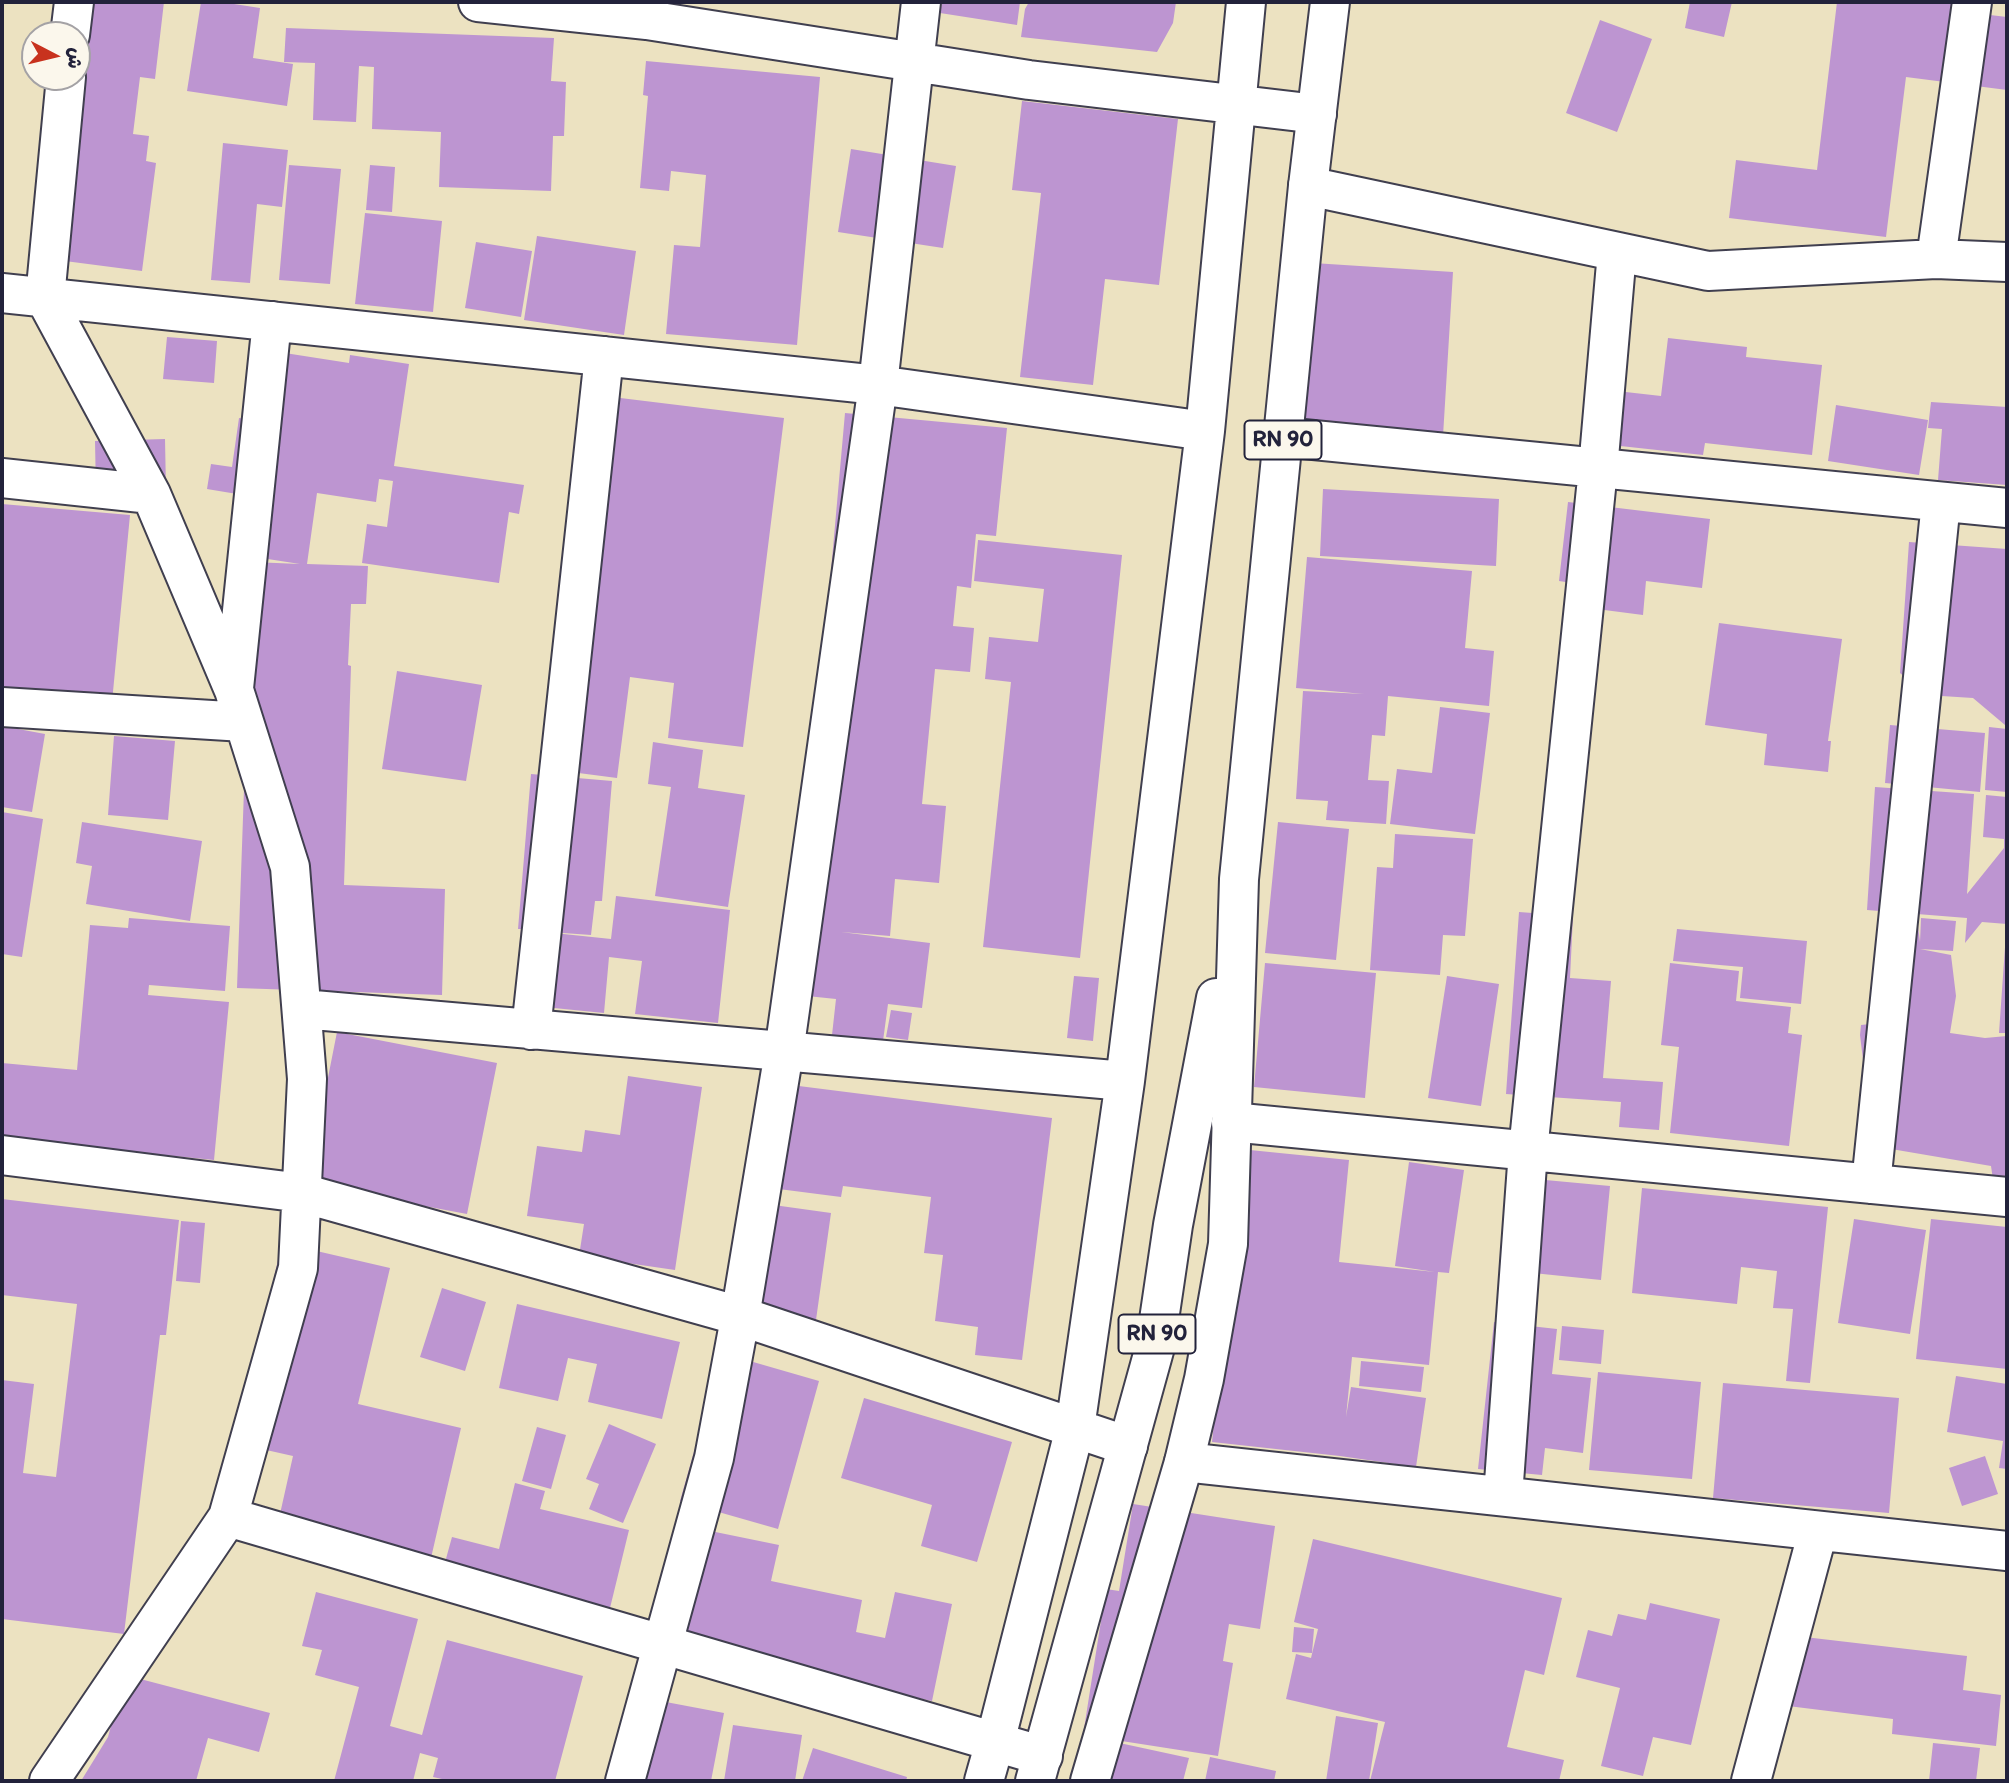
<!DOCTYPE html>
<meta charset="utf-8">
<style>
body{margin:0}
#map{position:relative;width:2009px;height:1783px;overflow:hidden;background:#ece2c1;font-family:Itim,"Playpen Sans Arabic",sans-serif}
canvas{display:block}
.frame{position:absolute;inset:0;border:4px solid #22223b;pointer-events:none}
.north{position:absolute;left:21px;top:21px;width:70px;height:70px;box-sizing:border-box;background:#fbf7ec;border:2px solid #a4a2a5;border-radius:50%;rotate:97deg;font-size:19px;font-weight:700;line-height:28px;text-align:center;color:#22223b}
.north::after{content:'';display:block;margin:auto;width:24px;height:32px;background:#c8321e;clip-path:polygon(50% 0,100% 100%,50% 72%,0 100%)}
</style>
<div id="map">
<canvas width="2009" height="1783"></canvas>
<div class="frame"></div>
<div class="north">ش</div>
</div>
<script>
const context = document.querySelector('canvas').getContext('2d');
context.lineJoin = 'round';
function paint(path, color) {
  context.fillStyle = color;
  context.fill(path, 'evenodd');
}
function poly(rows) {
  const path = new Path2D();
  for (const r of rows) {
    path.moveTo(r[0], r[1]);
    for (let i = 2; i < r.length; i += 2) path.lineTo(r[i], r[i + 1]);
  }
  return path;
}
function stroke(path, color, width, dash) {
  context.strokeStyle = color;
  context.lineWidth = width;
  context.lineCap = dash ? 'butt' : 'round';
  context.setLineDash(dash || []);
  context.stroke(path);
}
function label(font, color, halo, rows, align = 'center') {
  context.font = font + ' Itim,sans-serif';
  context.lineWidth = 7;
  context.setLineDash([]);
  context.textBaseline = 'middle';
  context.strokeStyle = halo;
  context.fillStyle = color;
  for (const [text, x, y, turn = 0] of rows) {
    context.save();
    context.translate(x, y);
    context.rotate((+turn || 0) * Math.PI / 180);
    context.textAlign = isNaN(turn) ? turn : align;
    if (halo) context.strokeText(text, 0, 0);
    context.fillText(text, 0, 0);
    context.restore();
  }
}
paint(poly([
 [66,2,164,2,155,79,140,77,133,134,149,136,146,161,156,163,142,271,34,257,77,77,77,35],
 [201,2,221,2,260,8,253,58,293,64,287,106,187,91],
 [942,2,1020,2,1017,25,940,13],
 [1029,2,1176,2,1173,23,1157,52,1021,37,1025,9],
 [1690,2,1732,2,1724,37,1685,28],
 [1837,2,1985,2,1973,13,2007,17,2007,90,1906,77,1886,237,1729,218,1736,160,1817,170],
 [1600,20,1652,39,1617,132,1566,113],
 [286,28,554,38,551,81,566,82,564,136,553,136,551,191,439,187,441,132,372,129,374,67,359,66,356,122,313,120,315,63,284,62],
 [646,61,820,77,797,345,666,334,674,245,700,247,706,175,671,171,669,191,640,188,648,96,643,95],
 [1022,101,1178,119,1159,285,1105,279,1093,385,1020,377,1041,193,1012,190],
 [223,143,288,150,282,207,257,204,250,283,211,280],
 [851,149,956,166,943,248,838,232],
 [289,165,341,169,330,284,279,280],
 [370,165,395,167,392,212,366,210],
 [365,213,442,221,433,312,355,304],
 [537,236,636,251,624,335,524,320],
 [476,242,532,251,521,317,465,308],
 [1313,263,1453,272,1443,436,1291,426],
 [167,337,217,341,214,383,163,379],
 [1668,338,1747,347,1746,357,1822,365,1812,455,1705,443,1703,455,1602,444,1608,390,1661,396],
 [272,351,349,363,350,355,409,364,394,466,524,485,519,514,509,512,499,583,362,563,367,524,387,527,393,481,379,479,376,502,317,493,307,564,368,566,366,604,351,604,348,665,351,666,344,885,445,889,442,995,237,988,252,562,300,564,229,553,237,494,207,489,211,464,232,467,239,418,261,421],
 [604,396,784,418,743,747,668,738,674,683,630,677,617,778,540,768],
 [1931,402,2007,407,2007,485,1938,480,1942,429,1928,428],
 [1836,405,1928,420,1919,475,1828,461],
 [845,413,1007,428,996,536,976,534,971,588,957,586,953,626,974,628,970,672,935,669,922,804,946,806,939,883,895,879,890,936,841,932,930,943,922,1008,888,1004,883,1041,832,1035,836,999,807,996,817,728],
 [165,439,166,491,96,492,95,441],
 [1323,489,1499,499,1496,566,1320,556],
 [1568,502,1710,519,1702,588,1646,581,1643,615,1589,608,1592,586,1559,581],
 [2,504,130,515,112,702,2,692],
 [978,540,1122,555,1080,958,983,947,1011,682,985,679,989,637,1038,642,1044,589,974,581],
 [1909,542,2007,549,2007,722,2005,725,1973,698,1926,695,1900,673],
 [1307,557,1472,571,1465,648,1494,651,1489,706,1388,696,1385,736,1372,735,1368,780,1389,781,1386,824,1326,820,1328,801,1296,799,1303,691,1364,694,1296,688],
 [1719,623,1842,639,1828,741,1831,741,1828,772,1764,765,1767,734,1705,725],
 [397,671,482,685,466,781,382,769],
 [1440,707,1490,713,1475,834,1390,824,1397,769,1432,773],
 [1890,725,1985,733,1980,792,1885,783],
 [2,726,45,734,32,812,2,807],
 [1989,727,2007,729,2007,792,1985,790],
 [114,736,175,741,168,820,108,815],
 [653,742,703,750,698,788,745,795,728,907,655,896,671,787,648,784],
 [531,774,612,781,602,901,595,901,591,935,535,931,611,939,616,896,730,910,718,1023,635,1014,642,961,609,957,604,1013,514,1004,521,929,518,929],
 [1875,787,1974,794,1967,894,2004,848,2004,839,1983,837,1986,795,2007,797,2007,924,1982,922,1965,943,1967,918,1867,910],
 [2,812,43,819,22,957,2,954],
 [82,822,202,841,190,921,86,904,92,866,76,863],
 [1278,822,1349,829,1336,960,1265,953],
 [1395,834,1473,839,1465,936,1443,935,1440,975,1370,970,1377,867,1393,868],
 [1519,912,1573,916,1570,978,1611,981,1603,1078,1663,1082,1659,1130,1619,1127,1621,1102,1506,1094],
 [129,918,230,926,225,991,149,985,148,995,229,1002,214,1160,2,1139,2,1063,77,1070,90,925,128,928],
 [1917,918,1920,942,1921,918,1956,921,1953,951,1920,949,1951,955,1956,996,1950,1033,1985,1038,2007,1036,2007,1191,1995,1193,1991,1166,1856,1143,1866,1085,1860,1035,1861,1025,1879,1023],
 [1677,929,1807,941,1801,1004,1740,998,1743,967,1673,961],
 [2005,947,2007,947,2007,1033,1999,1033],
 [1265,963,1376,973,1365,1098,1254,1087],
 [1670,963,1739,971,1736,1001,1791,1007,1788,1033,1802,1035,1789,1146,1670,1133,1679,1047,1661,1045],
 [1074,976,1099,978,1093,1041,1067,1038],
 [1447,976,1499,984,1481,1106,1428,1098],
 [891,1010,912,1013,908,1040,886,1037],
 [337,1032,497,1063,467,1214,307,1184],
 [628,1076,702,1087,675,1270,579,1256,584,1224,527,1216,537,1146,582,1152,585,1130,620,1135],
 [783,1084,1052,1118,1022,1360,975,1355,978,1327,935,1321,943,1255,924,1253,931,1197,843,1186,841,1197,771,1188],
 [1230,1148,1349,1160,1339,1262,1435,1272,1395,1266,1409,1162,1464,1170,1449,1273,1438,1272,1429,1365,1352,1357,1346,1417,1351,1387,1426,1398,1416,1467,1340,1456,1212,1442,1231,1258],
 [1513,1177,1610,1186,1601,1280,1533,1273],
 [1642,1188,1828,1207,1810,1383,1786,1381,1793,1309,1773,1308,1777,1271,1741,1267,1737,1304,1632,1293],
 [2,1199,179,1220,166,1335,160,1335,124,1634,2,1619,2,1380,34,1384,23,1473,56,1477,77,1304,2,1295],
 [752,1202,831,1213,815,1327,736,1316],
 [1854,1219,1926,1230,1910,1334,1838,1323],
 [1931,1219,2007,1227,2007,1369,1916,1359],
 [181,1221,205,1223,200,1283,176,1281],
 [282,1243,390,1268,358,1404,461,1428,425,1584,215,1535,280,1514,293,1456,235,1443],
 [442,1288,486,1302,465,1371,420,1357],
 [517,1304,680,1342,662,1419,588,1402,597,1364,568,1358,558,1401,499,1388],
 [1494,1322,1557,1329,1552,1374,1591,1378,1583,1453,1545,1448,1542,1475,1478,1469],
 [1562,1326,1604,1330,1601,1364,1559,1360],
 [722,1353,819,1381,778,1529,680,1501],
 [1361,1361,1424,1367,1421,1392,1359,1386],
 [1598,1372,1701,1382,1692,1479,1589,1470],
 [1956,1376,2007,1384,2007,1469,1999,1468,2003,1441,1947,1432],
 [1723,1383,1899,1398,1889,1513,1713,1498],
 [864,1398,1012,1442,977,1562,921,1546,932,1505,841,1478],
 [609,1424,656,1444,623,1523,589,1509,599,1484,586,1479],
 [537,1427,566,1435,551,1489,522,1481],
 [1985,1456,1998,1494,1962,1506,1949,1468],
 [515,1483,545,1491,540,1509,629,1530,610,1608,444,1566,452,1537,499,1549],
 [1133,1504,1275,1526,1260,1629,1229,1624,1223,1661,1233,1663,1218,1756,1083,1735,1106,1589,1119,1591],
 [686,1526,779,1545,771,1581,862,1600,856,1632,885,1638,895,1592,952,1604,932,1701,661,1644],
 [1313,1539,1562,1598,1544,1675,1525,1670,1507,1747,1564,1760,1559,1781,1370,1781,1385,1722,1286,1699,1296,1654,1311,1658,1318,1629,1294,1622],
 [316,1592,418,1619,390,1726,422,1735,447,1640,583,1676,555,1781,451,1781,433,1777,438,1758,420,1753,413,1781,334,1781,359,1687,315,1675,322,1650,302,1646],
 [1650,1603,1720,1619,1691,1745,1653,1737,1643,1776,1601,1766,1620,1688,1576,1677,1588,1630,1612,1636,1618,1614,1646,1620],
 [1294,1627,1314,1629,1312,1653,1292,1652],
 [1796,1636,1967,1656,1963,1690,2001,1695,1996,1746,1892,1734,1893,1719,1788,1706],
 [125,1675,270,1713,259,1752,208,1738,196,1781,81,1781,108,1737],
 [650,1699,724,1713,711,1781,607,1781,611,1761,637,1766],
 [1336,1716,1378,1723,1369,1781,1326,1781],
 [733,1725,802,1735,795,1781,724,1781],
 [1101,1739,1189,1758,1183,1781,1092,1781],
 [1933,1743,1980,1748,1976,1781,1929,1781],
 [813,1748,907,1777,906,1781,802,1781],
 [1210,1757,1276,1771,1274,1781,1205,1781]
]), '#bd95d1');
const minor = poly([
 [478,2,647,20,1029,80,1317,114],
 [70,35,74,2],
 [1308,186,1708,271,1936,259,2007,262],
 [1936,259,1972,2],
 [2,293,878,385,1205,431],
 [1283,437,2007,508],
 [2,478,151,494],
 [234,688,272,321],
 [2,707,244,722],
 [302,1009,1125,1081],
 [531,1030,604,356],
 [1231,1122,2007,1197],
 [2,1155,302,1193,740,1316,1128,1446],
 [1871,1184,1941,502],
 [1184,1462,2007,1551],
 [1503,1496,1528,1151,1598,469,1617,252],
 [228,1517,1043,1756],
 [49,1781,228,1517,298,1268,307,1079,290,867,234,690,151,494,45,298,66,77],
 [625,1781,714,1458,738,1329,784,1052,878,385,921,2],
 [984,1781,995,1742,1075,1428,1125,1081,1205,431,1246,2],
 [1751,1781,1818,1531]
]);
const primary = poly([
 [1035,1781,1155,1347,1173,1225,1216,998],
 [1090,1781,1184,1462,1204,1379,1228,1244,1239,879,1308,186,1330,2]
]);
stroke(minor, '#403f4f', 42);
stroke(primary, '#403f4f', 42);
stroke(minor, '#fff', 38);
stroke(primary, '#fff', 38);
for (const [x, y, w] of [
 [1283,440,77],
 [1157,1334,77]
]) {
  const box = new Path2D();
  box.roundRect(x - w / 2, y - 19.5, w, 39, 5);
  context.fillStyle = '#fbf7ec';
  context.fill(box);
  stroke(box, '#22223b', 2);
}
label('bold 23px', '#22223b', null, [
 ["RN 90",1283,440],
 ["RN 90",1157,1334]
]);
</script>
